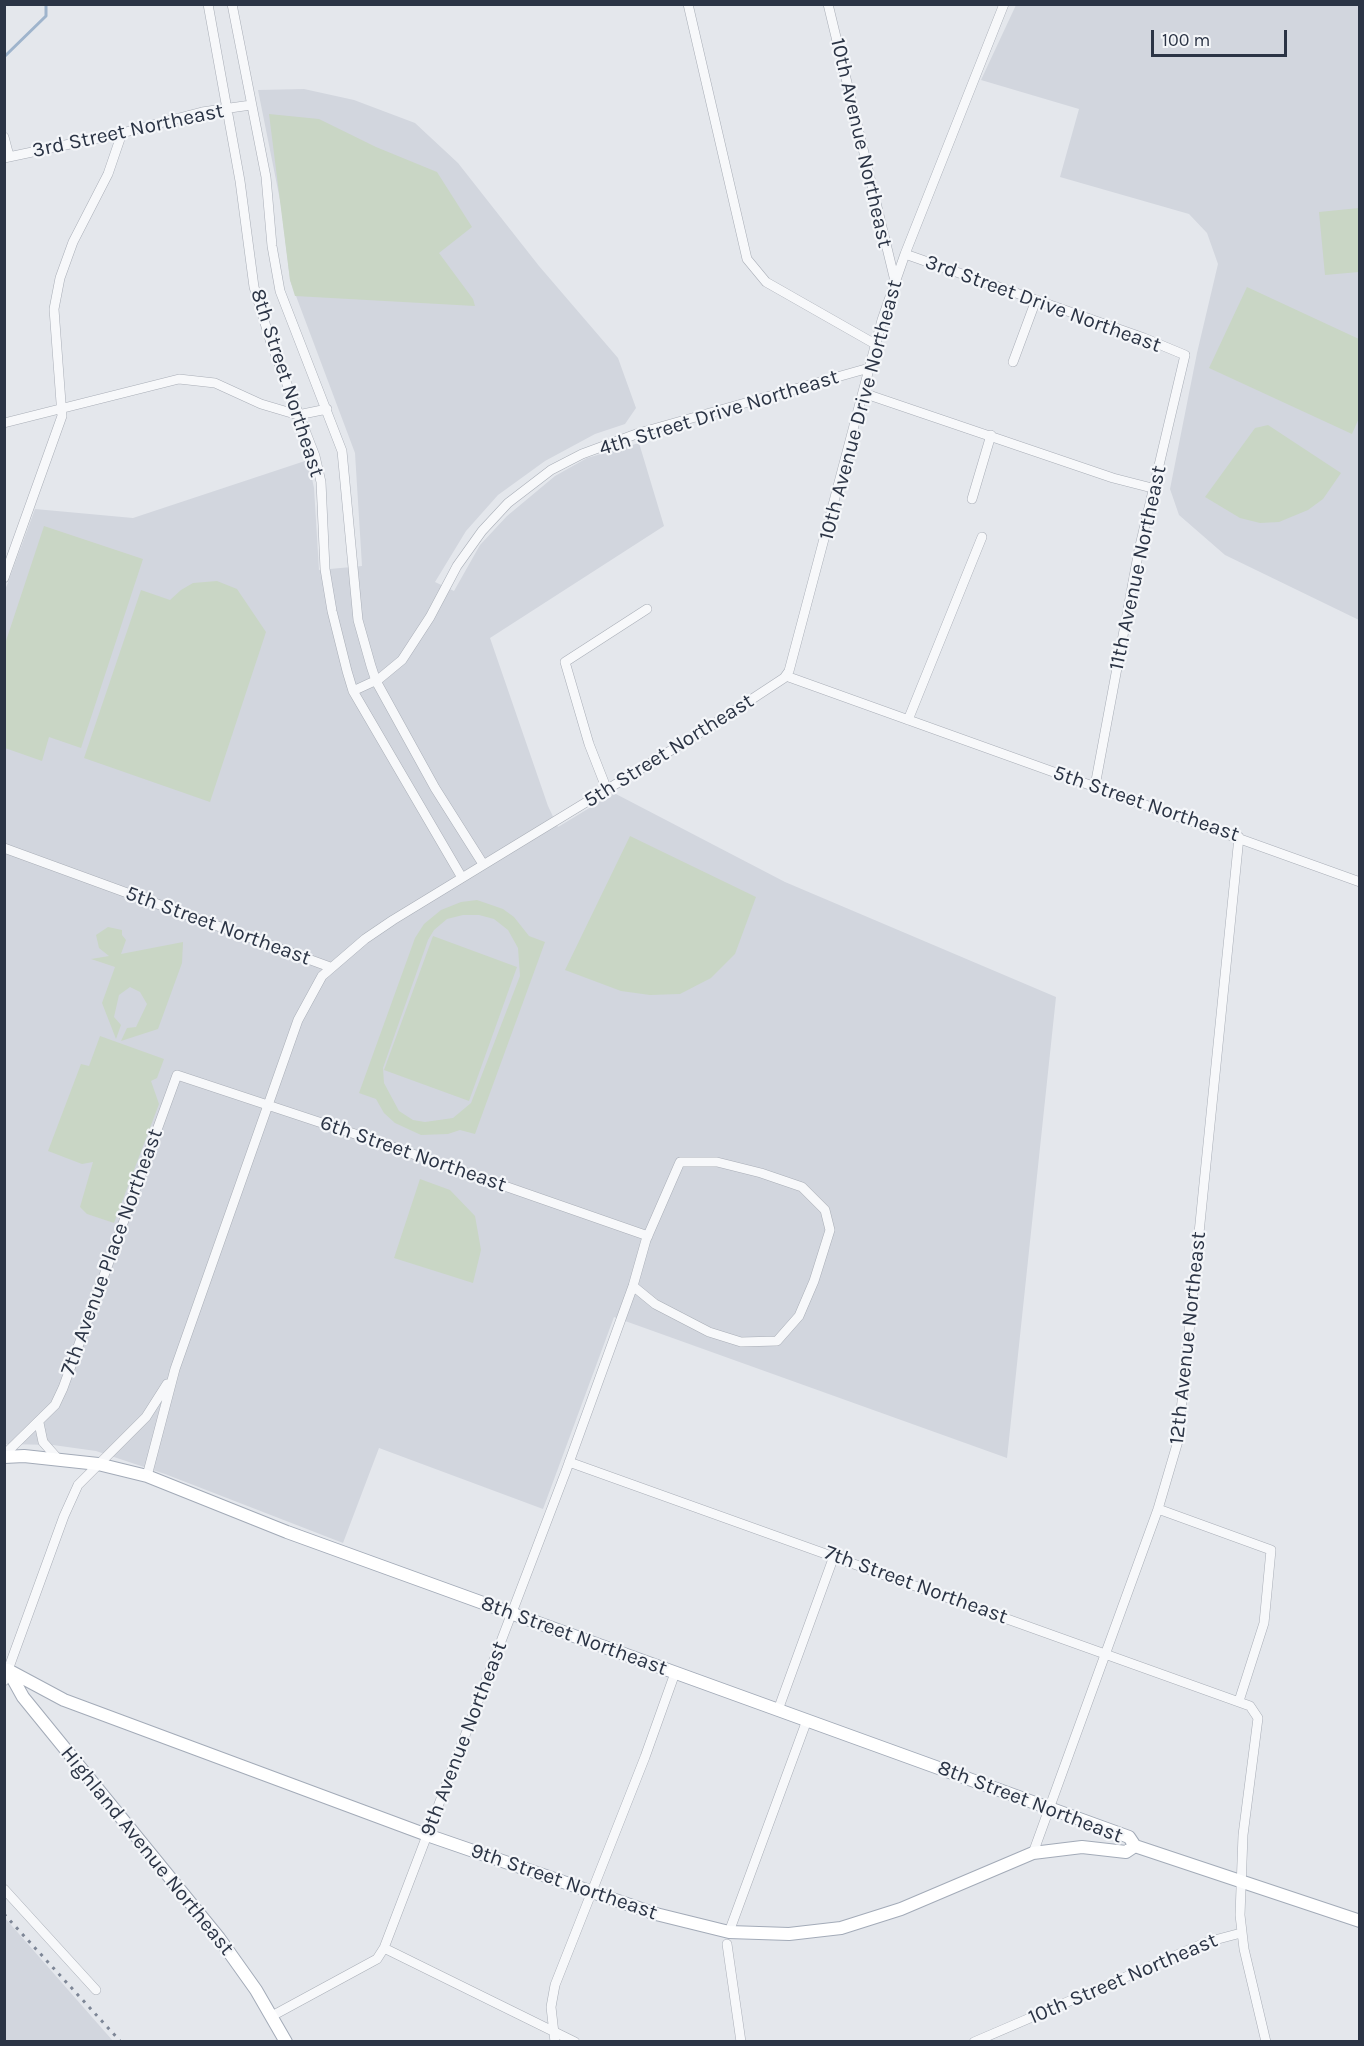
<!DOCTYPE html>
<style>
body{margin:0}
#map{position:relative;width:1364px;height:2046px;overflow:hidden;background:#e4e7ec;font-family:Karla,sans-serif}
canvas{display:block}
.frame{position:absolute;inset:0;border:6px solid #2b3445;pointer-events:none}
.scale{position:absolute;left:1151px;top:30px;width:136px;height:27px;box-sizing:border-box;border:3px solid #2b3445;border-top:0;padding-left:8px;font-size:18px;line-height:21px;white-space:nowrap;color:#2b3445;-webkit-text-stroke:4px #f4f6f9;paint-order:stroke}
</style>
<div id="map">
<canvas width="1364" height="2046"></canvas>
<div class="frame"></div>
<div class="scale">100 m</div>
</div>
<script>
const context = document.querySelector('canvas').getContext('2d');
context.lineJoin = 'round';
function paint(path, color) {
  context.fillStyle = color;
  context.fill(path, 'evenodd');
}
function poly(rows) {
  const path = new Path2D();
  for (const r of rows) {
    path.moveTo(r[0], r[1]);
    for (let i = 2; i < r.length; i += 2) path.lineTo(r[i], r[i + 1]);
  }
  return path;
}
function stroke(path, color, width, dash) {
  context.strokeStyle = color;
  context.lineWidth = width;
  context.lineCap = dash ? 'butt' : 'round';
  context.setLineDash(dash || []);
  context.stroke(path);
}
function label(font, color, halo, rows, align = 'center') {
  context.font = font + ' Karla,sans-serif';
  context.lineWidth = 4.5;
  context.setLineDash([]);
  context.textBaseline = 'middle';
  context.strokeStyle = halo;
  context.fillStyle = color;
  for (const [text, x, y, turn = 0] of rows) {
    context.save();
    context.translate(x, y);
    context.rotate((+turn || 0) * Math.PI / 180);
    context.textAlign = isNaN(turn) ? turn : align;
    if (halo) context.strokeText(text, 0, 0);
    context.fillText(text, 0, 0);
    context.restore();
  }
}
paint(poly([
 [1016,5,1359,5,1359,620,1225,555,1179,515,1170,489,1197,353,1218,264,1207,233,1189,214,1060,177,1079,109,981,80],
 [304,89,354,100,415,123,458,163,539,266,618,358,636,408,625,424,595,434,545,461,498,495,466,531,435,582,454,591,480,545,507,516,555,476,587,458,639,443,664,526,490,638,548,806,558,827,614,793,785,882,1056,997,1007,1458,614,1317,543,1509,379,1448,343,1543,165,1474,96,1451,53,1445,5,1444,4,593,35,509,133,518,308,460,314,488,319,570,362,566,355,453,290,280,281,205,258,90],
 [5,1918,113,2041,5,2041]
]), '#d2d6de');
paint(poly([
 [269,114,319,119,376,147,437,172,472,227,439,253,473,299,475,306,295,296,290,280],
 [1359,208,1359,272,1325,275,1319,212],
 [1247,287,1359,339,1359,418,1352,434,1209,368],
 [1268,425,1341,473,1323,499,1308,510,1279,522,1260,523,1240,518,1205,497,1255,428],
 [44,526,143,559,81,748,49,737,42,761,5,748,4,647],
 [217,581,237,589,266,632,210,802,84,758,141,590,170,600,181,590,193,583],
 [630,836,756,897,735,954,711,978,680,994,650,995,621,991,565,970],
 [477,900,503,909,514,917,529,936,545,942,475,1134,460,1130,448,1134,421,1135,395,1123,384,1113,376,1099,359,1093,415,938,424,924,441,910,461,902],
 [463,915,479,915,494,919,508,930,518,948,520,976,471,1103,453,1118,425,1122,413,1120,399,1111,384,1083,383,1068,428,940,434,930,447,919],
 [108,927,122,930,122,935,126,940,121,954,183,942,182,963,158,1029,121,1041,127,1028,136,1027,147,1004,140,992,130,987,119,995,114,1017,121,1025,116,1039,102,1003,115,967,91,959,109,956,99,948,96,935],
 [433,936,517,967,469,1101,384,1070],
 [100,1036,164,1059,157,1078,151,1081,159,1104,114,1223,87,1214,80,1207,93,1162,82,1164,48,1151,81,1064,89,1066],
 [420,1179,450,1190,475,1216,481,1250,473,1283,394,1258]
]), '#c9d6c5');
stroke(poly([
 [4,57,46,16,46,4]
]), '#9fb4cc', 3);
const minor = poly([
 [208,4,240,181,254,287,271,343,315,456,321,482,325,569,332,611,347,671,353,691,461,876],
 [232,4,266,177,272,246,280,291,342,451,358,620,371,666,376,681,435,788,483,864],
 [688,4,747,259,766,282,875,344],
 [828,4,895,281],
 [4,137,9,156],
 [4,158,122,133,202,112,251,105],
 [905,254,1144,338,1185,355,1139,550,1095,786],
 [1013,362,1036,300],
 [863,393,1113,478,1152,488],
 [4,423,179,379,215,383,261,404,298,415,327,409],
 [972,499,991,435],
 [4,578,62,416,54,309,60,278,73,242,108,174,122,133],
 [786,676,1360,882],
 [353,691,379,679,402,660,430,617,457,566,482,531,508,503,551,470,582,454,639,433,869,368],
 [908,720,982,537],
 [607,790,589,744,565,662,647,609],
 [4,848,330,967],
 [39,1423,43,1442,58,1459],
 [4,1455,55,1405,63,1388,177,1075,364,1137,648,1236],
 [569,1462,1250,1706,1258,1718,1243,1835,1240,1915,1244,1949,1266,2042],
 [147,1476,175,1369,298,1020,322,976,365,939,393,920,711,726,784,678,789,671,882,320,905,254,1004,4],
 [1158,1509,1271,1550,1264,1623,1239,1701],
 [4,1681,64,1516,78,1485,146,1417,167,1384],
 [778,1710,834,1556],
 [1033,1853,1158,1509,1178,1441,1239,837],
 [4,1889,96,1990],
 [729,1932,807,1720],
 [727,1944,741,2042],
 [384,1948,575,2042],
 [272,2016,377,1959,384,1948,566,1471,633,1286,646,1240,680,1162,717,1162,761,1173,802,1187,825,1210,830,1230,814,1281,799,1316,777,1341,741,1342,709,1332,655,1304,633,1286],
 [555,2042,551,2007,555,1985,645,1757,675,1673],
 [974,2042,1207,1942,1241,1933]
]);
const major = poly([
 [4,1457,24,1456,98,1464,147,1476,287,1532,1129,1837,1135,1846],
 [8,1670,64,1700,427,1835,656,1914,729,1932,789,1934,841,1928,901,1909,1033,1853,1082,1847,1126,1852,1135,1846],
 [8,1670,23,1697,219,1938,256,1990,286,2042],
 [1135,1846,1360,1921]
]);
stroke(minor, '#a9aeb7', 10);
stroke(major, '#a3abb8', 14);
stroke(minor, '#f7f8fa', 9);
stroke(major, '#fff', 12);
stroke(poly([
 [4,1914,121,2042]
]), '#7d8696', 3, [3, 6]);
label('21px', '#2b3445', '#f4f6f9', [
 ["3rd Street Northeast",128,131,-12],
 ["10th Avenue Northeast",861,143,77],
 ["3rd Street Drive Northeast",1043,304,20],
 ["8th Street Northeast",287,383,72],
 ["10th Avenue Drive Northeast",861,410,-75],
 ["4th Street Drive Northeast",719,413,-17],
 ["11th Avenue Northeast",1138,568,-78],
 ["5th Street Northeast",669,751,-32],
 ["5th Street Northeast",1146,804,19],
 ["5th Street Northeast",218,926,20],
 ["6th Street Northeast",413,1154,19],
 ["7th Avenue Place Northeast",112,1252,-70],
 ["12th Avenue Northeast",1188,1338,-84],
 ["7th Street Northeast",916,1585,20],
 ["8th Street Northeast",574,1636,20],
 ["9th Avenue Northeast",464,1739,-69],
 ["8th Street Northeast",1030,1802,21],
 ["Highland Avenue Northeast",147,1851,51],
 ["9th Street Northeast",564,1882,19],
 ["10th Street Northeast",1123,1979,-23]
]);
</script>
